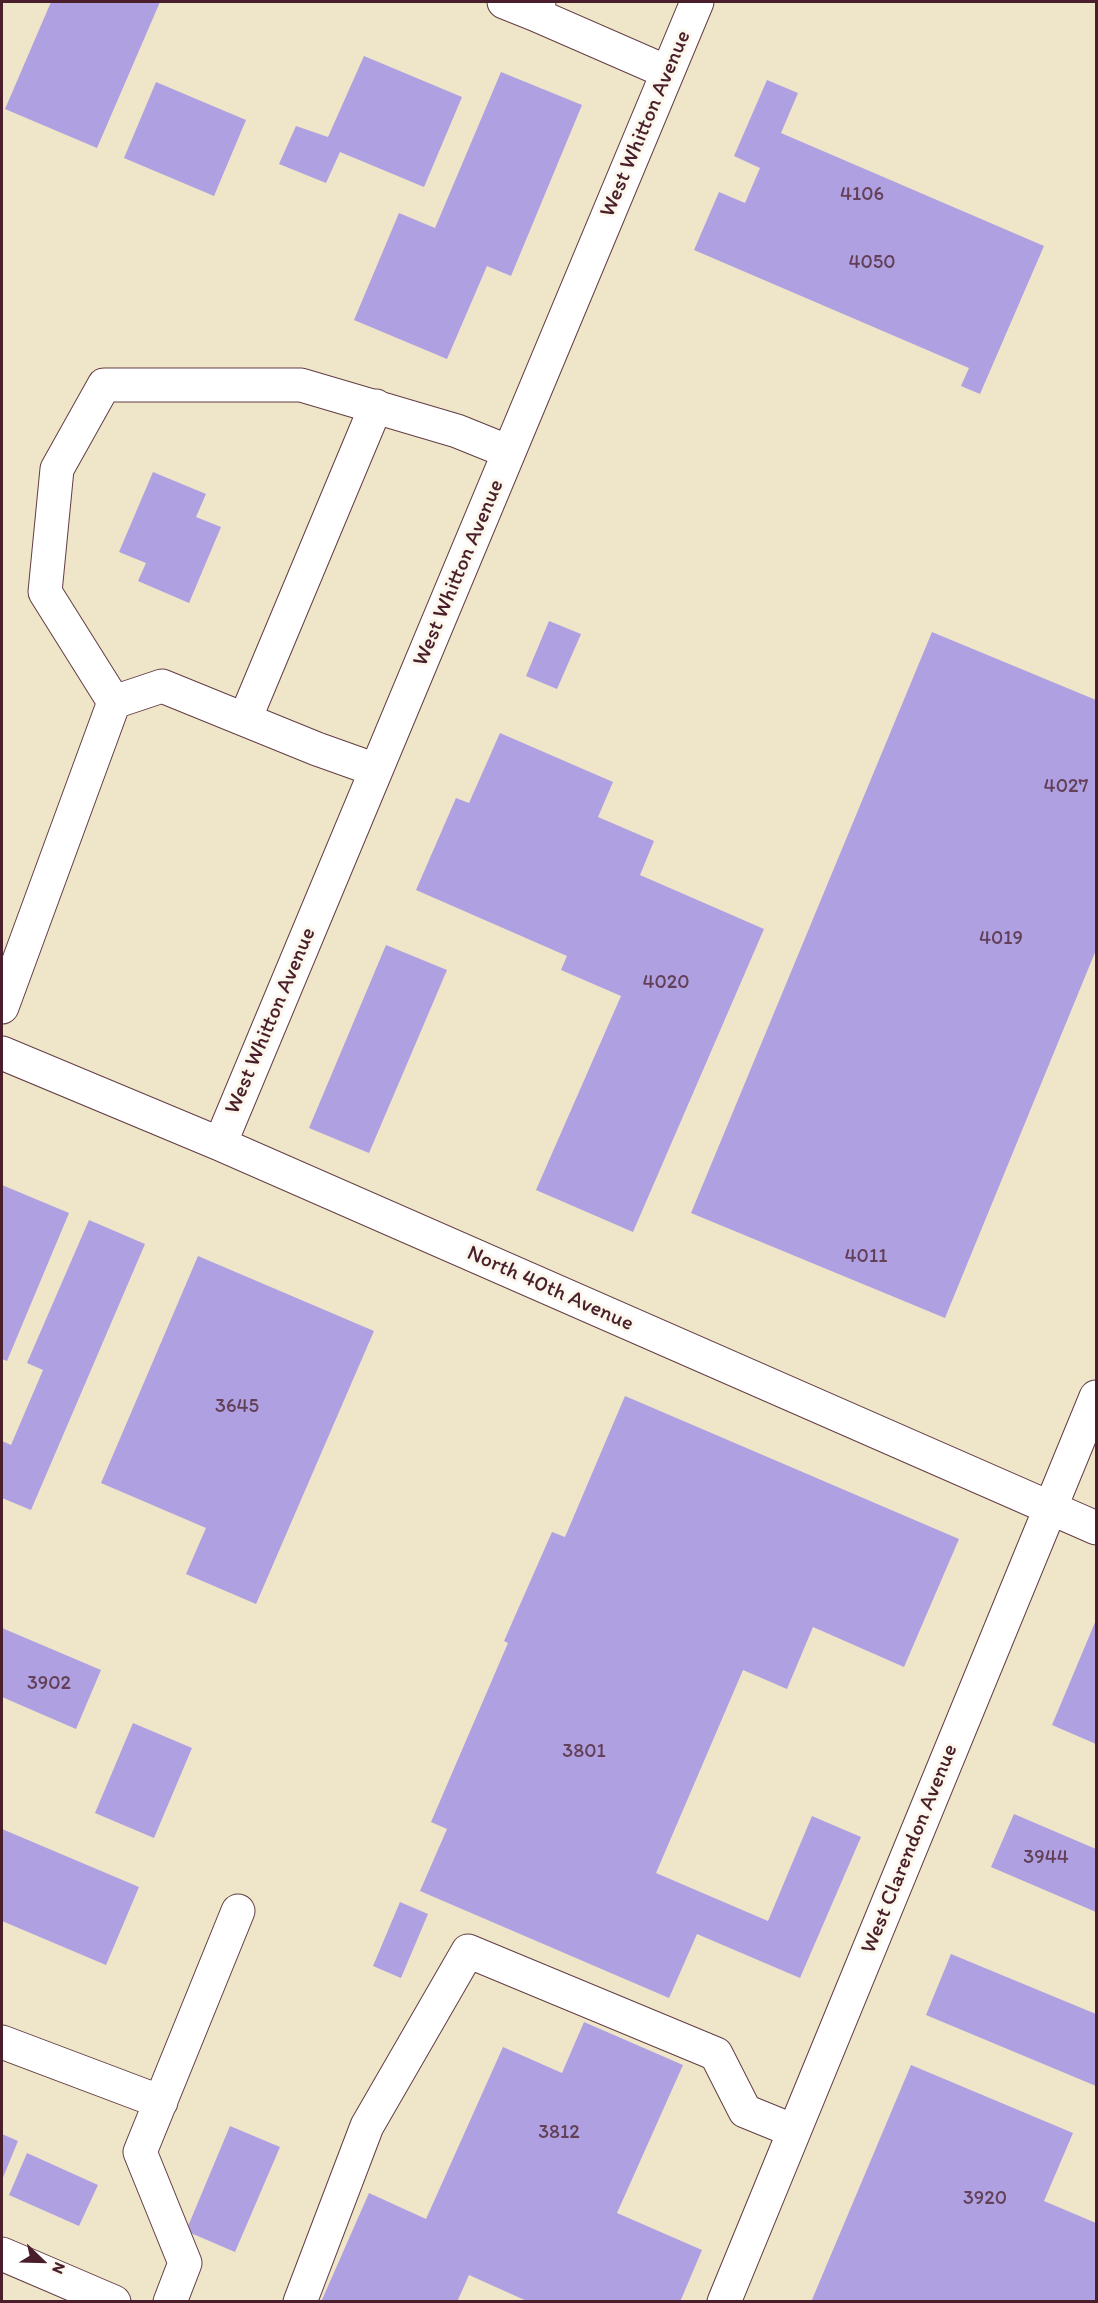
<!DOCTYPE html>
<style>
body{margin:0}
#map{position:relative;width:1098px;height:2303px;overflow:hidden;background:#efe5c9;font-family:Itim,sans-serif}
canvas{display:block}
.frame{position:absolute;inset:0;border:3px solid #4a1f2b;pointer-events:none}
.north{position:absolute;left:12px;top:2231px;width:60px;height:60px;-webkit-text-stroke:4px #fbf7ec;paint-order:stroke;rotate:113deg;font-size:16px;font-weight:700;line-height:24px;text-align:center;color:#4a1f2b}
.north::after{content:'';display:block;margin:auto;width:21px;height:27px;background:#4a1f2b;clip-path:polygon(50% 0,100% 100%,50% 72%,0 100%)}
</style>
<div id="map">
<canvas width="1098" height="2303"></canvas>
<div class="frame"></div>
<div class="north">N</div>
</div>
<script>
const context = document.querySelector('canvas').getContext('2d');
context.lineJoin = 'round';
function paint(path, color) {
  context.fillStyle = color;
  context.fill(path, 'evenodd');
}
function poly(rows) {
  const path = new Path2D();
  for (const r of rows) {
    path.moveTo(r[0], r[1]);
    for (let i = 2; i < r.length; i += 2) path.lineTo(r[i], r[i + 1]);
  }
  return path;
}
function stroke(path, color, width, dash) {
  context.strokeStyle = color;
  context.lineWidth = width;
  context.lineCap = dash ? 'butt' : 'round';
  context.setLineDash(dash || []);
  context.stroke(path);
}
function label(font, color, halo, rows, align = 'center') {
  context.font = font + ' Itim,sans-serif';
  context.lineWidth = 6;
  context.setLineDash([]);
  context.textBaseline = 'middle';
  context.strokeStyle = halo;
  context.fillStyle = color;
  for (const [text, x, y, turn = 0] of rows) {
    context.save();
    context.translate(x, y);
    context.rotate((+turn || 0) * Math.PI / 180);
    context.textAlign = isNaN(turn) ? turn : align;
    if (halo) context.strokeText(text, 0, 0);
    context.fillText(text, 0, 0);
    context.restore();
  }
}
paint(poly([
 [51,2,160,2,97,148,5,109],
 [364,56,462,97,424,187,340,152,326,183,279,164,296,126,328,137],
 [501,72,582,105,511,276,487,266,447,359,354,320,399,213,435,228],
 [767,80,798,93,781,133,1044,246,980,394,961,386,969,368,694,250,719,192,745,203,760,168,734,156],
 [156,82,246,120,214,196,124,158],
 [153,472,206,494,196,517,221,527,189,603,138,581,146,563,119,552],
 [549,621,581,634,557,689,526,676],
 [932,632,1096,700,1096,950,945,1318,691,1213],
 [500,733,613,782,598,817,654,841,640,875,764,929,633,1232,536,1190,621,996,561,970,567,956,416,890,456,798,469,803],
 [386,945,447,970,369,1153,309,1128],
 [2,1185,69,1213,7,1361,2,1359],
 [89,1220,145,1244,31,1510,2,1498,2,1441,11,1445,43,1370,27,1363],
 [198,1256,374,1331,256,1604,186,1574,206,1528,101,1483],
 [625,1396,959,1539,904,1667,813,1627,787,1689,743,1670,656,1873,768,1921,812,1816,861,1837,800,1978,697,1934,669,1998,420,1891,447,1829,431,1822,508,1643,504,1641,552,1532,565,1537],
 [1096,1620,1096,1744,1052,1725],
 [2,1628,101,1670,76,1729,2,1697],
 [133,1723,192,1748,154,1838,95,1813],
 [1014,1814,1096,1849,1096,1912,991,1867],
 [2,1829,139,1887,106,1965,2,1921],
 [400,1902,428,1914,401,1978,373,1966],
 [951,1954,1096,2014,1096,2086,926,2015],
 [584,2022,683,2065,617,2213,702,2250,680,2302,529,2302,469,2275,457,2302,321,2302,369,2193,426,2219,503,2047,562,2073],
 [911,2065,1073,2133,1044,2201,1096,2223,1096,2302,811,2302],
 [230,2126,280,2147,235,2252,186,2231],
 [2,2134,18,2141,2,2180],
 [27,2153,98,2185,79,2226,9,2195]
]), '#afa1e1');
const minor = poly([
 [504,2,534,14],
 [539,2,534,14,667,72],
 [114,702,45,592,57,469,104,385,301,385,457,431,509,452],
 [245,719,376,406],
 [2,1007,114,702,162,686,317,749,376,770],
 [2,1053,220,1144,1096,1528],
 [220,1144,697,2],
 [2,2042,161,2102],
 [2,2254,114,2302],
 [170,2302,185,2263,140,2152,238,1911],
 [300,2302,367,2126,468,1951,716,2054,745,2111,794,2131],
 [724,2302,1096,1397]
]);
stroke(minor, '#633d43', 35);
stroke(minor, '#fff', 33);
label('20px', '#634058', null, [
 ["4106",862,195],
 ["4050",872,263],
 ["4027",1066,787],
 ["4019",1001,939],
 ["4020",666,983],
 ["4011",866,1257],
 ["3645",237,1407],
 ["3902",49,1684],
 ["3801",584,1752],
 ["3944",1046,1858],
 ["3812",559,2133],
 ["3920",985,2199]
]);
label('22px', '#4a1f2b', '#fbf7ec', [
 ["West Whitton Avenue",646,124,-67],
 ["West Whitton Avenue",459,573,-67],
 ["West Whitton Avenue",271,1021,-67],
 ["North 40th Avenue",550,1289,24],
 ["West Clarendon Avenue",910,1849,-68]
]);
</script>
